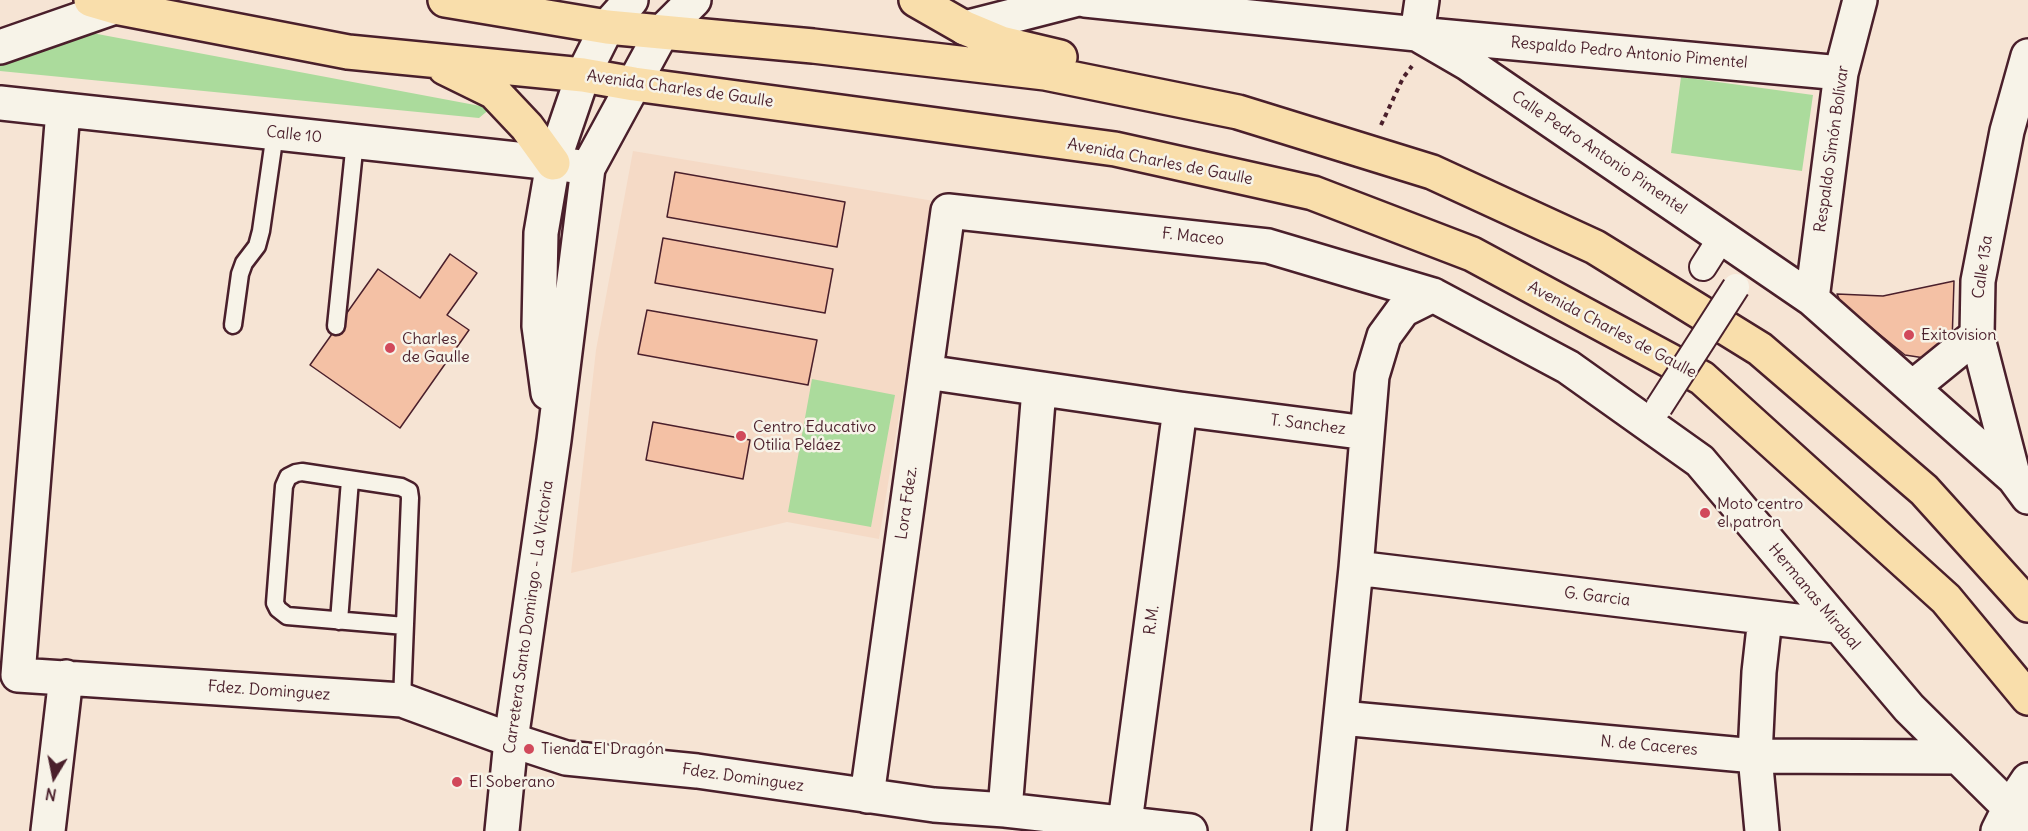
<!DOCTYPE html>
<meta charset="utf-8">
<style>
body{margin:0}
#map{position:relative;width:2028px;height:831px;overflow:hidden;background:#f6e4d4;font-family:Delius,sans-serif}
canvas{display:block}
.north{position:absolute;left:24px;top:747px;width:60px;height:60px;-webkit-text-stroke:4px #f7f3e8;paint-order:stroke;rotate:190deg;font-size:16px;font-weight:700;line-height:24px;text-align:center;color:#4a1f2b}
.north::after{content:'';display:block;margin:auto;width:21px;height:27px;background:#4a1f2b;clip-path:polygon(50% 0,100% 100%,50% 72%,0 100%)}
</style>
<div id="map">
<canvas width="2028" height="831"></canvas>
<div class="north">N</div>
</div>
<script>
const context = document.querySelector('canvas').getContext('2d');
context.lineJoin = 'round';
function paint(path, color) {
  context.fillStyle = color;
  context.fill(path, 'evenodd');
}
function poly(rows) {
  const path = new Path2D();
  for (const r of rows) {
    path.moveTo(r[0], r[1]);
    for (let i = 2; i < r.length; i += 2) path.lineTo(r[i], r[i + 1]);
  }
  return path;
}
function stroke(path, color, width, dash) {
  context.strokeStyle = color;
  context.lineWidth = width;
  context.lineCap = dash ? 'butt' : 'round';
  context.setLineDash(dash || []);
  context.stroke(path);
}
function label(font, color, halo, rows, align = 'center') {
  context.font = font + ' Delius,sans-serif';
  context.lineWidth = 5;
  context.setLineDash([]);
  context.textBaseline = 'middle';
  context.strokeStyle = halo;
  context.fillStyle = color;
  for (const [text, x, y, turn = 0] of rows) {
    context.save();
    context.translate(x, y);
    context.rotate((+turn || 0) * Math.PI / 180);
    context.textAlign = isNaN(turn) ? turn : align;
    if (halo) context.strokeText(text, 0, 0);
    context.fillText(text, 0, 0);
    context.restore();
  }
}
paint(poly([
 [633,151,934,201,879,539,787,522,571,573,596,350]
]), '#f5dac6');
paint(poly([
 [92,33,491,108,479,118,0,71,0,63],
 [1681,77,1813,95,1802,171,1671,153],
 [812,379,895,395,871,527,788,512]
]), '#abdb9c');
const building = poly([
 [675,172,845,202,837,247,667,217,675,172],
 [663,238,833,269,825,313,655,283,663,238],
 [450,254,477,273,447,315,469,330,400,428,310,365,378,269,420,298,450,254],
 [1954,281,1952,343,1931,359,1905,355,1841,303,1837,294,1883,296,1954,281],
 [647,310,817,340,808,385,638,354,647,310],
 [653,422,750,440,743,479,646,460,653,422]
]);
paint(building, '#f4c1a5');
stroke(building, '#4a1f2b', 1.5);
const service = poly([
 [233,325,240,274,244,263,257,246,261,231,275,133],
 [336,326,355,141],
 [339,621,350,480],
 [402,700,410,498,409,491,401,487,302,472,296,473,288,477,284,486,275,603,278,609,287,616,405,626]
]);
const pedestrian = poly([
 [1703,267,1722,237]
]);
const minor = poly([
 [1085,0,1417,34,1467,63,1812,299,2014,478,2028,497],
 [1422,0,1417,34,1841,73],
 [965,28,1074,0],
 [0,47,115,7],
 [0,103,553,163,588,168],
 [1812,299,1841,73,1860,0],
 [926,372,1180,409,1367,433],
 [1913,387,1977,335],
 [2014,478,1977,335,1978,281,2007,131,2028,56],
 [1356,568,1838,626],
 [18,675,402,700,511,740,566,758,697,771,934,805,1005,810,1190,831],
 [18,675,63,110],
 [1341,718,1755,756,1957,757],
 [867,796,948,211,1268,246,1433,295,1568,367,1700,461,1909,708,2028,826],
 [1005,810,1039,389],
 [48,831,66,677],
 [1126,831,1125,822,1180,409],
 [1329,831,1356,568,1372,376,1384,336,1403,310,1433,295],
 [1762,831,1755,756,1759,672,1765,618],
 [1998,831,2010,807,2028,780]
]);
const tertiary = poly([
 [607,27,631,0],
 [662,32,694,0]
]);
const secondary = poly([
 [548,393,539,326,541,233,553,163,583,75,607,27],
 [502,831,511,740,554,440,588,168,662,32]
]);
const primary = poly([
 [91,0,115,7,348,52,583,75,634,84,1115,149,1313,193,1472,254,1702,378,1946,599,2028,698],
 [445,0,607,27,813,46,1045,73,1238,112,1432,172,1595,247,1760,349,1924,490,2028,605],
 [916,0,965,28,1001,43,1060,57],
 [445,68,494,92,527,127,553,163]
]);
stroke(service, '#4a1f2b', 21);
stroke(pedestrian, '#4a1f2b', 30);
stroke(minor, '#4a1f2b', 38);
stroke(tertiary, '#4a1f2b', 38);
stroke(secondary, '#4a1f2b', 38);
stroke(primary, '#4a1f2b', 38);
stroke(poly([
 [1381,125,1403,78,1412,66]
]), '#4a1f2b', 4, [4.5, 4.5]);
stroke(service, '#f7f3e8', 16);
stroke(pedestrian, '#f7f3e8', 26);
stroke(minor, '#f7f3e8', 33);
stroke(tertiary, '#f7f3e8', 33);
stroke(secondary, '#f7f3e8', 33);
stroke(primary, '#f9deab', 33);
const pedestrianBridge = poly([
 [1659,407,1736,287]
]);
stroke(pedestrianBridge, '#4a1f2b', 30, []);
stroke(pedestrianBridge, '#f7f3e8', 26);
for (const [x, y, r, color] of [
 [1909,335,6,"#d1495b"],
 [390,348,6,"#d1495b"],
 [741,436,6,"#d1495b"],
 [1705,513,6,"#d1495b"],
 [529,749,6,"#d1495b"],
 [457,782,6,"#d1495b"]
]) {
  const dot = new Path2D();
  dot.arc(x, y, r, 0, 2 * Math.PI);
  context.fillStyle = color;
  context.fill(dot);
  stroke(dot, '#f7f3e8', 2);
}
label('16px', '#4a1f2b', '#f7f3e8', [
 ["Respaldo Pedro Antonio Pimentel",1629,53,5],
 ["Avenida Charles de Gaulle",680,89,8],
 ["Calle 10",294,135,6],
 ["Respaldo Simón Bolívar",1832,149,-82],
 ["Calle Pedro Antonio Pimentel",1599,153,34],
 ["Avenida Charles de Gaulle",1160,162,11],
 ["F. Maceo",1193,237,6],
 ["Calle 13a",1983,267,-82],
 ["Avenida Charles de Gaulle",1612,330,28],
 ["T. Sanchez",1308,425,7],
 ["Lora Fdez.",907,503,-82],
 ["G. Garcia",1597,597,7],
 ["Hermanas Mirabal",1814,597,50],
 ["Carretera Santo Domingo - La Victoria",529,617,-82],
 ["R.M.",1152,620,-82],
 ["Fdez. Dominguez",269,691,4],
 ["N. de Caceres",1649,746,5],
 ["Fdez. Dominguez",743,778,8]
]);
label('16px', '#4a1f2b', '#f7f3e8', [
 ["Exitovision",1921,335],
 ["Charles",402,339],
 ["de Gaulle",402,357],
 ["Centro Educativo",753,427],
 ["Otilia Peláez",753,445],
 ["Moto centro",1717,504],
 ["el patron",1717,522],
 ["Tienda El Dragón",541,749],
 ["El Soberano",469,782]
], 'left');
</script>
